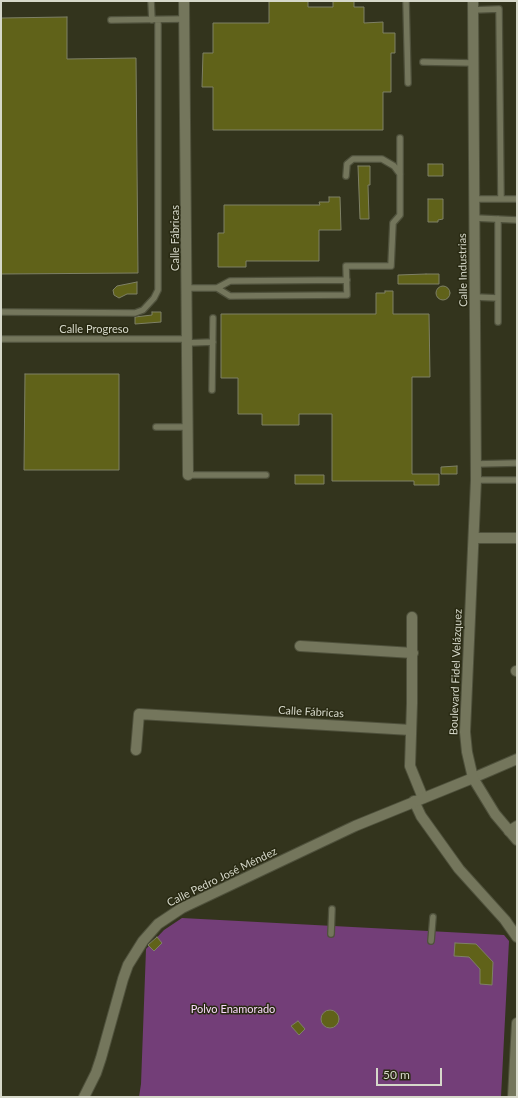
<!DOCTYPE html>
<meta charset="utf-8">
<style>
body{margin:0}
#map{position:relative;width:518px;height:1098px;overflow:hidden;background:#33341d;font-family:Lato,sans-serif}
canvas{display:block}
.frame{position:absolute;inset:0;border:2px solid #d6d8ca;pointer-events:none}
.scale{position:absolute;left:376px;top:1068px;width:66px;height:18px;box-sizing:border-box;border:2px solid #d6d8ca;border-top:0;padding-left:5px;font-size:12px;line-height:14px;white-space:nowrap;color:#d6d8ca;-webkit-text-stroke:3px #292a13;paint-order:stroke}
</style>
<div id="map">
<canvas width="518" height="1098"></canvas>
<div class="frame"></div>
<div class="scale">50 m</div>
</div>
<script>
const context = document.querySelector('canvas').getContext('2d');
context.lineJoin = 'round';
function paint(path, color) {
  context.fillStyle = color;
  context.fill(path, 'evenodd');
}
function poly(rows) {
  const path = new Path2D();
  for (const r of rows) {
    if (r.length === 3) {
      path.moveTo(r[0] + r[2], r[1]);
      path.arc(r[0], r[1], r[2], 0, 2 * Math.PI);
      continue;
    }
    path.moveTo(r[0], r[1]);
    for (let i = 2; i < r.length; i += 2) path.lineTo(r[i], r[i + 1]);
  }
  return path;
}
function stroke(path, color, width, dash) {
  context.strokeStyle = color;
  context.lineWidth = width;
  context.lineCap = dash ? 'butt' : 'round';
  context.setLineDash(dash || []);
  context.stroke(path);
}
function label(font, color, halo, rows, align = 'center') {
  context.font = font + ' Lato,sans-serif';
  context.lineWidth = 3;
  context.setLineDash([]);
  context.textBaseline = 'middle';
  context.strokeStyle = halo;
  context.fillStyle = color;
  for (const [text, x, y, turn = 0] of rows) {
    context.save();
    context.translate(x, y);
    context.rotate((+turn || 0) * Math.PI / 180);
    context.textAlign = isNaN(turn) ? turn : align;
    if (halo) context.strokeText(text, 0, 0);
    context.fillText(text, 0, 0);
    context.restore();
  }
}
paint(poly([
 [182,918,504,935,509,941,501,1097,139,1097,141,1084,146,949,164,930]
]), '#733e78');
const building = poly([
 [269,1,308,1,308,7,333,7,333,1,354,1,354,7,364,7,364,23,383,22,383,33,395,33,395,53,391,53,391,92,383,92,383,130,213,130,213,87,202,87,203,53,213,53,213,23,269,23,269,1],
 [67,17,67,59,136,58,138,273,1,274,1,18,67,17],
 [428,164,443,164,443,176,428,176,428,164],
 [358,166,370,166,370,185,368,185,369,219,360,219,358,166],
 [329,197,340,197,341,230,319,230,319,261,246,261,246,267,218,267,218,233,224,233,224,205,320,205,319,202,329,202,329,197],
 [428,199,443,199,443,219,438,220,438,222,428,222,428,199],
 [426,274,439,274,439,284,398,284,398,275,426,274],
 [137,282,137,294,127,294,119,298,114,295,113,290,117,286,137,282],
 [443,293,7],
 [385,291,393,291,393,314,429,314,430,377,412,377,412,474,439,474,439,485,414,485,414,481,332,481,332,414,299,414,299,425,262,425,262,414,238,414,238,378,221,378,221,314,376,314,376,293,385,293,385,291],
 [152,312,161,312,161,322,135,324,135,317,152,315,152,312],
 [25,374,119,374,119,470,24,470,25,374],
 [457,466,457,474,441,474,441,467,457,466],
 [295,475,324,475,324,484,295,484,295,475],
 [157,937,162,943,154,951,148,945,157,937],
 [455,943,476,944,493,962,492,985,480,984,480,969,469,957,454,956,455,943],
 [330,1019,9],
 [298,1021,305,1029,299,1035,291,1026,298,1021]
]);
paint(building, '#606219');
stroke(building, '#7e8066', 1);
const service = poly([
 [151,1,152,20],
 [406,1,408,83],
 [473,10,499,9,501,199],
 [111,20,185,19],
 [423,62,474,63],
 [346,176,347,164,353,159,382,159,394,166,400,174],
 [475,199,517,199],
 [475,218,517,220],
 [498,219,498,322],
 [187,288,217,288,230,296,347,295,346,266,391,266,393,223,400,215,400,138],
 [217,288,230,281,347,280],
 [476,297,498,298],
 [1,312,135,313,143,310,154,298,158,290,158,20],
 [1,339,187,339],
 [187,343,213,342],
 [212,390,213,318],
 [156,427,188,427],
 [476,464,517,463],
 [188,475,266,475],
 [476,480,517,480],
 [331,934,332,909],
 [431,941,433,917]
]);
const minor = poly([
 [184,1,188,475],
 [412,617,412,703,410,766,423,798],
 [300,646,413,653],
 [516,671,517,671],
 [136,750,139,714,411,730],
 [473,778,517,759],
 [414,801,421,816,459,869,505,920,517,937],
 [509,831,517,826],
 [513,1097,517,1023]
]);
const tertiary = poly([
 [473,1,476,480,465,732,467,752,473,778,495,814,517,840],
 [474,538,517,538],
 [84,1097,96,1073,101,1058,123,979,128,965,143,941,158,924,182,908,355,826,473,778]
]);
stroke(service, '#4f513c', 8);
stroke(minor, '#4f513c', 12);
stroke(tertiary, '#4f513c', 12);
stroke(service, '#74765c', 5.5);
stroke(minor, '#74765c', 10);
stroke(tertiary, '#74765c', 10);
label('11px', '#d6d8ca', '#292a13', [
 ["Calle Fábricas",175,238,-90],
 ["Calle Industrias",463,270,-91],
 ["Calle Progreso",94,329],
 ["Boulevard Fidel Velázquez",456,672,-88],
 ["Calle Fábricas",311,712,3],
 ["Calle Pedro José Méndez",222,877,-26]
]);
label('11px', '#f8d7fb', '#292a13', [
 ["Polvo Enamorado",233,1009]
]);
</script>
